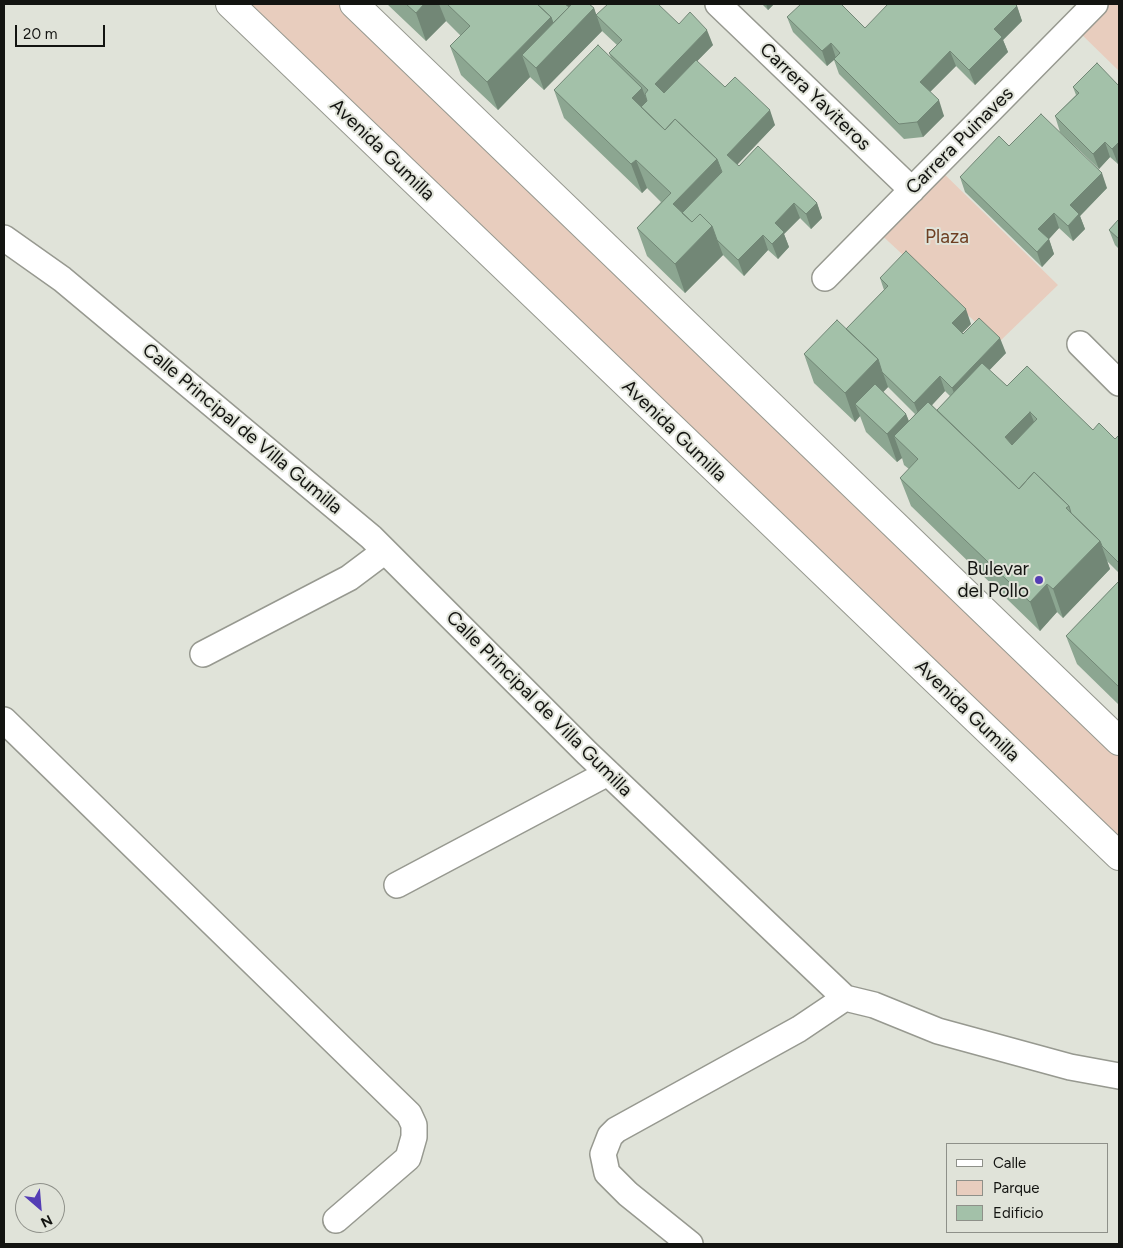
<!DOCTYPE html>
<style>
body{margin:0}
#map{position:relative;width:1123px;height:1248px;overflow:hidden;background:#e0e3d9;font-family:Figtree,sans-serif}
canvas{display:block}
.frame{position:absolute;inset:0;border:5px solid #131411;pointer-events:none}
.legend{position:absolute;left:946px;top:1143px;width:162px;height:90px;box-sizing:border-box;background:#e0e3d9;border:1px solid #8e9089;margin:0;padding:6px 9px;list-style:none;font-size:15px;color:#131411}
.legend li{display:flex;align-items:center;gap:10px;height:25px}
.legend b{width:25px;border:1px solid #8e9089}
.north{position:absolute;left:15px;top:1183px;width:50px;height:50px;box-sizing:border-box;background:#e0e3d9;border:1px solid #8e9089;border-radius:50%;rotate:153deg;font-size:14px;font-weight:700;line-height:20px;text-align:center;color:#131411}
.north::after{content:'';display:block;margin:auto;width:18px;height:22px;background:#543db5;clip-path:polygon(50% 0,100% 100%,50% 72%,0 100%)}
.scale{position:absolute;left:15px;top:25px;width:90px;height:22px;box-sizing:border-box;border:2px solid #131411;border-top:0;padding-left:6px;font-size:15px;line-height:18px;white-space:nowrap;color:#131411;-webkit-text-stroke:4px #e0e3d9;paint-order:stroke}
</style>
<div id="map">
<canvas width="1123" height="1248"></canvas>
<div class="frame"></div>
<ul class="legend">
<li><b style="height:6px;background:#fff"></b>Calle</li>
<li><b style="height:14px;background:#e8cdbe"></b>Parque</li>
<li><b style="height:14px;background:#a3c1a9"></b>Edificio</li>
</ul>
<div class="north">N</div>
<div class="scale">20 m</div>
</div>
<script>
const context = document.querySelector('canvas').getContext('2d');
context.lineJoin = 'round';
function paint(path, color) {
  context.fillStyle = color;
  context.fill(path, 'evenodd');
}
function poly(rows) {
  const path = new Path2D();
  for (const r of rows) {
    path.moveTo(r[0], r[1]);
    for (let i = 2; i < r.length; i += 2) path.lineTo(r[i], r[i + 1]);
  }
  return path;
}
function stroke(path, color, width, dash) {
  context.strokeStyle = color;
  context.lineWidth = width;
  context.lineCap = dash ? 'butt' : 'round';
  context.setLineDash(dash || []);
  context.stroke(path);
}
function label(font, color, halo, rows, align = 'center') {
  context.font = font + ' Figtree,sans-serif';
  context.lineWidth = 4;
  context.setLineDash([]);
  context.textBaseline = 'middle';
  context.strokeStyle = halo;
  context.fillStyle = color;
  for (const [text, x, y, turn = 0] of rows) {
    context.save();
    context.translate(x, y);
    context.rotate((+turn || 0) * Math.PI / 180);
    context.textAlign = isNaN(turn) ? turn : align;
    if (halo) context.strokeText(text, 0, 0);
    context.fillText(text, 0, 0);
    context.restore();
  }
}
paint(poly([
 [236,4,350,4,1119,746,1119,849],
 [1100,4,1119,4,1119,71,1076,29],
 [937,167,1058,285,998,343,875,229]
]), '#e8cdbe');
const street = poly([
 [718,4,912,190],
 [4,238,62,279,371,537,587,753,845,998,874,1005,938,1031,1070,1067,1119,1076],
 [825,278,1095,4],
 [1080,344,1119,383],
 [203,654,349,578,385,551],
 [4,720,409,1114,414,1125,414,1137,408,1158,336,1220],
 [397,885,608,773],
 [690,1244,628,1194,607,1173,603,1154,610,1136,616,1130,799,1029,845,998]
]);
const secondary = poly([
 [230,4,1119,856],
 [354,4,1119,741]
]);
stroke(street, '#979990', 28);
stroke(secondary, '#979990', 30);
stroke(street, '#fff', 25);
stroke(secondary, '#fff', 28);
paint(poly([
 [387,4,589,4,594,8,596,15,679,24,713,45,697,61,725,87,775,125,737,165,739,166,817,203,822,218,811,229,800,218,784,234,789,247,778,259,768,250,744,276,723,255,685,293,647,256,637,228,661,202,647,188,642,193,564,118,554,90,611,58,609,53,617,45,602,31,544,90,530,77,498,110,461,75,450,46,461,36,446,21,426,41],
 [762,4,774,4,768,10],
 [1017,6,1022,21,1003,40,1008,52,975,85,956,66,930,92,944,116,923,137,904,139,839,74,834,60,827,66,793,32,787,17,865,28],
 [1119,86,1118,164,1110,157,1099,169,1060,132,1055,116,1076,95,1073,87],
 [1009,146,1107,188,1080,216,1085,229,1073,241,1059,228,1049,239,1054,254,1042,267,965,192,960,177],
 [1119,219,1119,249,1115,245,1109,230],
 [880,278,971,324,962,333,1006,353,989,370,1007,386,1093,430,1115,439,1119,435,1119,573,1107,561,1110,569,1063,618,1057,612,1040,631,911,506,900,478,909,469,904,465,902,458,897,462,866,432,860,416,855,422,814,383,804,354,846,329,884,290],
 [888,387,915,414,909,421,906,414,883,392],
 [945,391,950,396,937,410,932,405],
 [1119,581,1119,705,1077,664,1066,636]
]), '#8ca691');
paint(poly([
 [424,4,439,4,446,21,426,41,416,13],
 [563,4,579,4,567,16],
 [766,4,774,4,768,10],
 [1017,6,1022,21,1003,40,1008,52,975,85,969,70,994,29],
 [594,8,602,31,544,90,536,68,522,55,530,77,498,110,487,82,551,17],
 [707,30,713,45,660,99,655,84],
 [831,43,836,58,827,66,822,51],
 [950,51,956,66,925,97,920,82],
 [642,88,653,116,648,122,632,98],
 [939,100,944,116,923,137,917,122],
 [770,110,775,125,732,170,727,155],
 [1105,142,1110,157,1099,169,1093,154],
 [1119,142,1119,163,1118,164,1112,149],
 [717,159,727,187,688,227,673,204],
 [636,160,647,188,642,193,631,164],
 [1102,173,1107,188,1080,216,1085,229,1073,241,1068,226,1070,205],
 [794,203,800,218,784,234,789,247,778,259,772,244,775,223],
 [817,203,822,218,811,229,806,214],
 [1054,213,1059,228,1049,239,1054,254,1042,267,1037,252,1038,229],
 [712,226,723,255,685,293,675,264],
 [763,235,768,250,744,276,738,260],
 [966,309,971,324,957,338,952,323],
 [1000,338,1006,353,958,403,952,388],
 [878,359,888,387,864,412,855,404,860,416,855,422,845,393],
 [940,376,945,391,920,418,914,403],
 [1030,412,1036,427,1010,453,1005,437],
 [906,414,917,443,894,436,902,458,897,462,887,434],
 [1100,541,1110,569,1063,618,1053,589],
 [1047,584,1057,612,1040,631,1030,602]
]), '#728776');
const building = poly([
 [406,4,424,4,416,13,406,4],
 [447,4,537,4,551,17,487,82,450,46,470,26,447,4],
 [537,4,565,4,569,7,553,23,551,17,537,4],
 [572,4,589,4,594,8,536,68,522,55,572,4],
 [608,4,658,4,679,24,690,12,707,30,655,84,664,93,696,60,725,87,735,77,770,110,727,155,739,166,758,146,817,203,806,214,794,203,775,223,784,232,772,244,763,235,738,260,717,240,712,226,700,214,692,222,682,213,722,172,717,159,675,119,665,130,641,107,647,101,645,94,648,90,609,53,622,40,596,15,608,4],
 [801,4,841,4,865,28,888,4,1015,4,1017,6,994,29,1002,37,969,70,950,51,920,82,939,100,917,122,899,124,834,59,840,53,831,43,822,51,787,17,801,4],
 [598,45,642,88,632,98,665,130,675,119,717,159,673,204,692,222,700,214,712,226,675,264,637,228,671,193,636,160,631,164,554,90,598,45],
 [1097,63,1119,86,1119,142,1112,149,1105,142,1093,154,1055,116,1079,93,1073,87,1097,63],
 [1041,114,1102,173,1070,205,1079,214,1068,226,1054,213,1038,229,1049,239,1037,252,960,177,999,136,1009,146,1041,114],
 [1119,219,1119,239,1109,230,1119,219],
 [906,251,966,309,952,323,963,334,979,318,1000,338,952,388,940,376,914,403,882,372,878,359,846,329,888,286,880,278,906,251],
 [837,320,878,359,845,393,804,354,837,320],
 [982,363,1007,386,1027,366,1093,430,1099,423,1115,439,1119,435,1119,563,1102,546,1100,541,1071,513,1069,506,1034,472,1019,489,937,410,982,363],
 [1030,412,1037,419,1012,445,1005,437,1030,412],
 [875,384,906,414,887,434,855,404,875,384],
 [928,402,1019,489,1034,472,1069,506,1066,508,1100,541,1053,589,1047,584,1030,602,900,478,918,459,894,436,928,402],
 [1119,581,1119,687,1066,636,1119,581]
]);
paint(building, '#a3c1a9');
stroke(building, '#728776', 1);
for (const [x, y, r, color] of [
 [1039,580,5,"#543db5"]
]) {
  const dot = new Path2D();
  dot.arc(x, y, r, 0, 2 * Math.PI);
  context.fillStyle = color;
  context.fill(dot);
  stroke(dot, '#e0e3d9', 2);
}
label('19px', '#131411', '#e0e3d9', [
 ["Carrera Yaviteros",815,97,44],
 ["Carrera Puinaves",960,141,-45],
 ["Avenida Gumilla",382,150,44],
 ["Calle Principal de Villa Gumilla",242,429,40],
 ["Avenida Gumilla",674,431,44],
 ["Calle Principal de Villa Gumilla",539,704,45],
 ["Avenida Gumilla",967,711,44]
]);
label('19px', '#6e3f22', '#e0e3d9', [
 ["Plaza",947,237]
]);
label('19px', '#131411', '#e0e3d9', [
 ["Bulevar",1029,569],
 ["del Pollo",1029,591]
], 'right');
</script>
